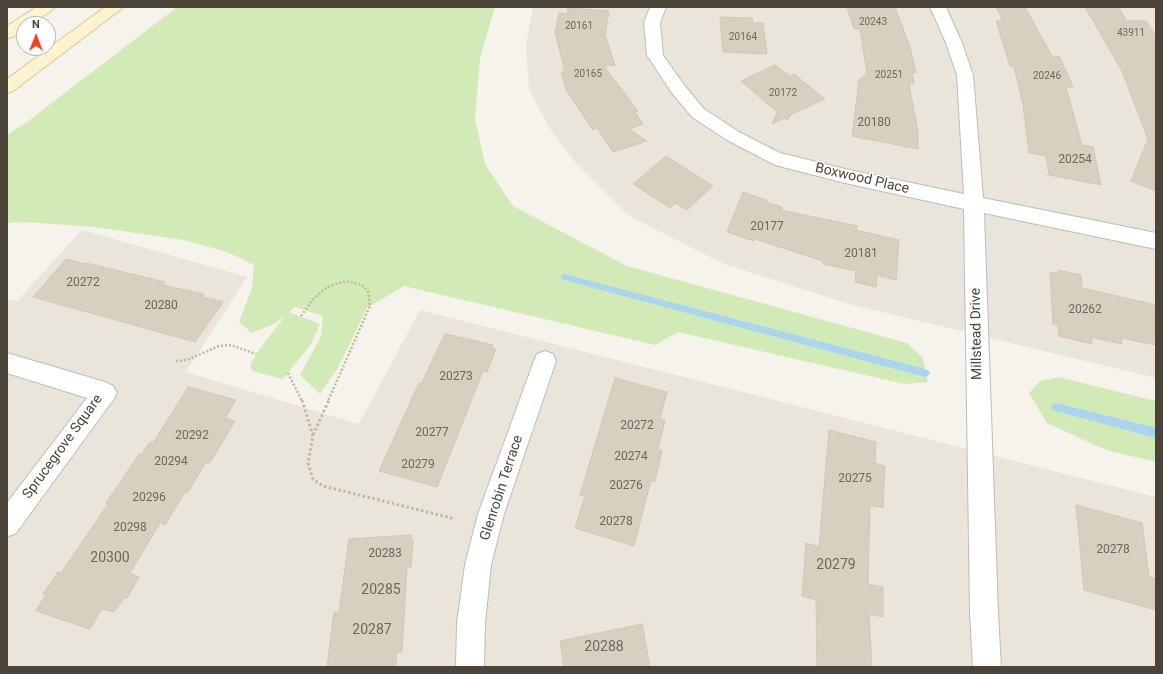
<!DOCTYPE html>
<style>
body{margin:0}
#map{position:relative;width:1163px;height:674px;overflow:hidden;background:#f6f3ec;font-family:Roboto,sans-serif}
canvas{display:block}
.frame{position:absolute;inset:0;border:8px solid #4b4439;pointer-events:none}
.north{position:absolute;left:16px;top:16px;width:40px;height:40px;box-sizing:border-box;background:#fff;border:1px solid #b7b4b0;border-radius:50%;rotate:0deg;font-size:11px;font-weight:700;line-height:16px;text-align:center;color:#4b4439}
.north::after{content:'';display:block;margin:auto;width:14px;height:18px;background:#fc3f1d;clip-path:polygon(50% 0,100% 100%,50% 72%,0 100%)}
</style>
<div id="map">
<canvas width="1163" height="674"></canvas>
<div class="frame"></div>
<div class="north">N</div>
</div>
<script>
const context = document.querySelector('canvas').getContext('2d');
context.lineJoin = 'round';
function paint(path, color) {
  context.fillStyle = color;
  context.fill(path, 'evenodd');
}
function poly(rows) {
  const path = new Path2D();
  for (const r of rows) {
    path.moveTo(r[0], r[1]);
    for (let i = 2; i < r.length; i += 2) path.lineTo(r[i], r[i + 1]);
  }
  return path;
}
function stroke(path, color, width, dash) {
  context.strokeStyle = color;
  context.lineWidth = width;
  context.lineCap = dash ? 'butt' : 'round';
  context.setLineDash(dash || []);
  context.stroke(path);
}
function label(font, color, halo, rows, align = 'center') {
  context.font = font + ' Roboto,sans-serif';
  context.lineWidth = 3;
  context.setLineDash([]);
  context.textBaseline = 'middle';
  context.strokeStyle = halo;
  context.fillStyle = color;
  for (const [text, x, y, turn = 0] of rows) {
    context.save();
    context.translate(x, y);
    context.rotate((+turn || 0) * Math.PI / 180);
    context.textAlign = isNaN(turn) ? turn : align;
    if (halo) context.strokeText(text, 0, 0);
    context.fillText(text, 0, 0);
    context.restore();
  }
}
paint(poly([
 [533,7,1156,7,1156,378,849,304,724,264,629,216,575,162,548,126,529,89,526,45],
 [82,230,247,277,186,372,359,424,420,310,1156,497,1156,667,7,667,7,300,17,301]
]), '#eae5da');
paint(poly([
 [177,7,495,7,480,58,475,119,485,164,513,206,627,266,907,343,923,358,928,382,904,384,678,332,655,345,404,286,367,308,338,368,320,394,300,375,321,336,323,316,295,307,289,312,320,324,311,344,283,379,252,371,250,365,256,354,285,316,274,324,252,333,239,322,252,288,254,265,227,252,184,240,95,227,25,222,7,223,7,135,27,122],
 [1059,377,1156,401,1156,462,1106,450,1047,423,1029,393,1040,381]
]), '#d2eab5');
paint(poly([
 [564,274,925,369,928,370,930,373,928,376,925,377,564,280,560,277,564,274],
 [1056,403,1156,428,1156,438,1056,411,1053,410,1051,407,1053,404,1056,403]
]), '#a9d4f2');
const building = poly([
 [847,7,895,7,910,47,916,73,912,72,914,84,909,84,918,132,918,149,852,136,859,80,867,73,860,29,854,29,847,7],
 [996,7,1025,7,1052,56,1060,57,1073,87,1066,87,1082,145,1093,147,1101,185,1049,175,1046,156,1029,153,1023,105,1014,67,1010,66,996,21,1003,21,996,7],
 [1085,7,1118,7,1127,21,1146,21,1156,36,1156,191,1131,181,1148,139,1122,71,1085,7],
 [568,8,609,11,605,35,615,65,604,66,638,111,635,112,643,124,629,129,647,141,613,152,597,128,593,130,566,90,561,72,565,72,555,32,559,13,567,14,568,8],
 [720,17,752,18,753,23,763,23,767,54,723,52,720,17],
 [775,65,790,76,794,74,825,99,792,114,787,120,785,118,772,124,777,112,741,81,775,65],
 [666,156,713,186,687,210,676,203,670,208,633,184,666,156],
 [743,192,767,200,766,202,782,207,781,210,857,226,856,230,899,240,896,280,877,275,876,287,855,282,856,271,823,264,823,261,755,239,754,241,727,232,743,192],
 [66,259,85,264,86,263,165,282,162,285,204,294,203,297,223,302,195,342,33,297,66,259],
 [1058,270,1081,275,1082,288,1156,305,1156,345,1121,338,1122,344,1091,337,1092,344,1059,336,1058,325,1053,324,1050,272,1059,274,1058,270],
 [445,334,493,345,492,348,496,349,487,372,483,371,437,487,379,471,419,383,421,384,445,334],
 [615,378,667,392,660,419,665,420,658,449,662,451,655,481,651,480,634,546,575,528,585,496,580,495,615,378],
 [188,387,236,400,225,418,235,421,210,463,206,462,188,492,185,492,165,525,160,523,130,573,139,577,127,598,124,598,114,612,102,609,90,629,36,611,46,594,43,594,58,572,61,573,108,504,106,503,139,454,141,455,150,442,153,443,188,387],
 [829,430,876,442,875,463,885,466,883,508,870,505,868,584,883,587,883,617,869,614,872,667,817,667,816,600,802,596,806,543,819,547,829,430],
 [1076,505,1142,523,1149,577,1156,579,1156,610,1084,590,1076,505],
 [411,535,411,540,413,540,411,567,407,567,402,652,396,653,396,667,327,667,334,612,339,612,349,539,411,535],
 [642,624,650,667,564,667,560,641,642,624]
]);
paint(building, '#d8cfc1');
stroke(building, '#d3c7b4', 1);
const street = poly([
 [650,7,666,7,660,23,663,55,684,85,704,109,739,132,780,153,845,169,964,194,957,75,946,43,930,7,946,7,962,43,973,75,983,198,1156,233,1156,249,984,213,998,613,1001,667,973,667,970,613,964,209,845,183,775,165,727,140,692,117,672,93,647,55,644,23,650,7],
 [545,351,553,354,556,361,504,514,491,565,485,623,484,667,456,667,457,623,465,565,478,514,534,361,537,354,545,351],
 [7,353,105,382,113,386,117,393,113,400,16,533,7,537,7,503,87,398,7,373,7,353]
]);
const secondary = poly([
 [36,7,55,7,52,10,32,24,24,24,24,29,13,37,7,38,7,26,36,7],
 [105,7,123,7,120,10,13,91,7,93,7,79,105,7]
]);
stroke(street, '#c2bbae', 2);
stroke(secondary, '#d6c79b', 2);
stroke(poly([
 [301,316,314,298,327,287,346,281,362,285,368,291,370,306,328,401],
 [176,361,187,360,219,346,231,345,256,354],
 [288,373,302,401]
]), '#c4b79f', 2.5, [2, 2]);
stroke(poly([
 [302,400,313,436,308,463,313,479,323,486,455,519],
 [313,435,329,400]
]), '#c4b79f', 3, [2.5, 2.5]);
paint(street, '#fff');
paint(secondary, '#fff3cd');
label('10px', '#6e675b', null, [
 ["20243",873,22],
 ["20161",579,26],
 ["43911",1131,33],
 ["20164",743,37],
 ["20165",588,74],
 ["20251",889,75],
 ["20246",1047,76],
 ["20172",783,93]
]);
label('12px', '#6e675b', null, [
 ["20180",874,123],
 ["20254",1075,160],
 ["20177",767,227],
 ["20181",861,254],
 ["20272",83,283],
 ["20280",161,306],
 ["20262",1085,310],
 ["20273",456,377],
 ["20272",637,426],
 ["20277",432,433],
 ["20292",192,436],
 ["20274",631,457],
 ["20294",171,462],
 ["20279",418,465],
 ["20275",855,479],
 ["20276",626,486],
 ["20296",149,498],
 ["20278",616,522],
 ["20298",130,528],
 ["20278",1113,550],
 ["20283",385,554]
]);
label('14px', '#4b4439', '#fff', [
 ["Boxwood Place",862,179,13],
 ["Millstead Drive",977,334,-91],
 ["Sprucegrove Square",63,447,-54],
 ["Glenrobin Terrace",502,488,-72]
]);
label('14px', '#6e675b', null, [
 ["20300",110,558],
 ["20279",836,565],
 ["20285",381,590],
 ["20287",372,630],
 ["20288",604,647]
]);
</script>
